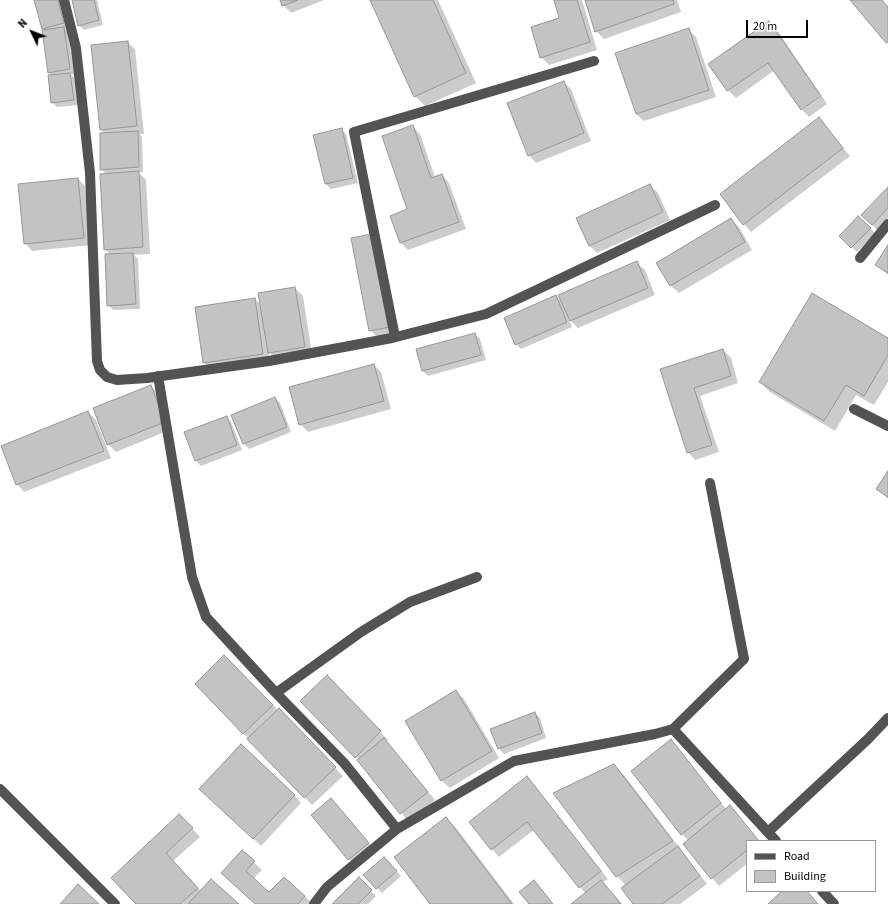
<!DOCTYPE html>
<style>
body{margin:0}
#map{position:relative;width:888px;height:904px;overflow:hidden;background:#fff;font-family:"Source Sans 3",sans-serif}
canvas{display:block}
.legend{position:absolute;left:746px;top:840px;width:130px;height:52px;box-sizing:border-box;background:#fff;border:1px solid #999;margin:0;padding:5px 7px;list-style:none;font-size:12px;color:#000}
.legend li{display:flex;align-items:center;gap:8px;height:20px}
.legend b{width:20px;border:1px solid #999}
.north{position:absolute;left:12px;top:12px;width:40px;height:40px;-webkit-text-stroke:3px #fff;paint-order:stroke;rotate:313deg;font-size:11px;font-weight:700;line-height:16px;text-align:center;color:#000}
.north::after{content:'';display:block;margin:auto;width:14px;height:18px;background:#000;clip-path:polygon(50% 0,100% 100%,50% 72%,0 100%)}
.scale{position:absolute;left:746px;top:20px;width:62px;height:18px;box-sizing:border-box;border:2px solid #000;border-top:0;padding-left:5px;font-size:12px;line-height:14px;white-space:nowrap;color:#000;-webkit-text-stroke:3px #fff;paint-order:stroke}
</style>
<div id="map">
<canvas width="888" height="904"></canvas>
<ul class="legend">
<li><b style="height:5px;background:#535353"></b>Road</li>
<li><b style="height:11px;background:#c3c3c3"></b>Building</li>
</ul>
<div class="north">N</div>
<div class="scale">20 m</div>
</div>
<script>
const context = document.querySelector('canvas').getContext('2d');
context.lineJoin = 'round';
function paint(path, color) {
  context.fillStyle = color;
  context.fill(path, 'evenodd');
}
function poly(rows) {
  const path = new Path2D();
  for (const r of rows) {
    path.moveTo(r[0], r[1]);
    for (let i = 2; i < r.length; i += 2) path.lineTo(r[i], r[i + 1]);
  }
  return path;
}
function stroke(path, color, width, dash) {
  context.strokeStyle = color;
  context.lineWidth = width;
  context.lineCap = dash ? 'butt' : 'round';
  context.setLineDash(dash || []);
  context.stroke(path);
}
paint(poly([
 [36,0,61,0,68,28,65,29,69,33,75,74,71,75,75,79,78,105,57,107,52,102,52,76,49,72,45,31,42,28],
 [73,0,97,0,103,25,84,30,79,25],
 [281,0,324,0,291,13,283,5],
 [372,0,438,0,476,83,425,106,415,96],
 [555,0,582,0,597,50,549,65,541,57,560,19],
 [586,0,677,0,681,12,604,39,596,31],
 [769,23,777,30,821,95,802,108,775,70,736,98,728,90],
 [688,29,696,37,716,97,644,121,636,114],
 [127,42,135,49,144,134,140,134,142,137,143,172,138,172,146,180,150,254,134,255,138,259,140,309,113,310,108,305,111,255,105,249,106,174,101,169,105,133,101,130],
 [563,82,571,89,591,141,536,163,529,155],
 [822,96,827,104,809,117,802,110],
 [819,119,850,156,751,232,744,224],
 [412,126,420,134,435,177,442,175,449,183,466,229,408,250,401,243,409,210],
 [341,129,346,134,358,183,331,189,326,184,315,135],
 [78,179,85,186,91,245,32,251,25,243],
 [650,185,658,193,670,220,597,253,590,246],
 [888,189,888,218,877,230,863,215],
 [858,217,875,233,857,252,840,236],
 [731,219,739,227,752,250,679,293,671,286,658,263],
 [352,239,397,334,378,338,370,330],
 [888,247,888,275,877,265],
 [637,263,645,270,655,295,578,328,568,318,572,327,521,349,516,344,556,296,563,304],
 [295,288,303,296,312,354,277,360,269,352,270,361,211,370,204,362,255,299,261,305],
 [475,334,480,339,486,360,428,376,423,371],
 [888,339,888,382,874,405,856,395,835,431,770,392,760,382],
 [723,350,731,358,738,383,700,396,719,452,695,460,688,452,661,370],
 [374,365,381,372,391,409,308,432,300,424],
 [150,386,158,393,172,429,116,452,108,444],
 [275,398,280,403,291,432,249,449,244,444],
 [88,412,96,420,111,458,24,492,17,484],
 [226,417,231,422,242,450,201,466,196,461,186,433],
 [888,472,888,499,877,489],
 [224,656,343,776,312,805,196,684],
 [327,677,388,740,386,741,435,800,408,821,359,760,302,701],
 [456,692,464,699,499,758,450,788,442,781,407,722],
 [535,713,540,718,546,738,504,754,499,749,491,729],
 [671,740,727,810,730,807,759,841,747,841,747,864,719,886,684,844,688,841,682,834],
 [614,765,624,775,707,884,680,904,634,904,626,886,617,876],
 [527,778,608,879,603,882,622,904,573,904,586,894,535,829,499,857,492,849],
 [294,795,301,803,261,846,208,796],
 [336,804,373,848,354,864,349,859],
 [446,818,456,828,514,904,432,904],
 [187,823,200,837,173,861,201,891,238,904,137,904,113,878],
 [242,851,262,870,253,879,270,894,305,896,312,904,256,904,222,873],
 [389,863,401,876,382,893,364,875],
 [359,879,376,896,368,904,333,904]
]), '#0003');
const building = poly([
 [34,0,58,0,64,23,42,29,34,0],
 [72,0,94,0,99,20,78,26,72,0],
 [280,0,298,0,282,6,280,0],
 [370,0,433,0,466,73,414,97,370,0],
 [554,0,577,0,590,42,540,58,531,27,559,18,554,0],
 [585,0,673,0,674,4,595,32,585,0],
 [850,0,882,0,888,7,888,42,886,43,850,0],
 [769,21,821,96,801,110,768,63,727,91,708,64,769,21],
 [64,27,70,69,48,73,42,30,64,27],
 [689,28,709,90,636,114,615,53,689,28],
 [128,41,137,126,100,130,91,45,128,41],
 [70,73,74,100,51,103,48,75,70,73],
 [564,81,584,133,528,156,507,103,564,81],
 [819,117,843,148,743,225,720,194,819,117],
 [413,125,431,178,442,174,459,222,400,243,390,216,407,209,382,136,413,125],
 [342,128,353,178,325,184,313,135,342,128],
 [138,131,139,167,100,170,100,133,138,131],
 [139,171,143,247,104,250,100,174,139,171],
 [78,178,84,238,24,244,18,184,78,178],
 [650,184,663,212,589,246,576,218,650,184],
 [888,187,888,208,872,225,861,215,888,187],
 [858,216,871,228,851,248,839,236,858,216],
 [731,218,745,242,670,286,656,263,731,218],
 [371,234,390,327,369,331,351,238,371,234],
 [888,245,888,273,875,265,888,245],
 [133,253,136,304,107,306,105,254,133,253],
 [637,261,648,288,570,321,558,295,637,261],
 [295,287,305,347,268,353,258,293,295,287],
 [812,293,888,338,888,355,864,396,846,385,824,421,759,382,812,293],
 [556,295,567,322,515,345,504,318,556,295],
 [255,298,263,354,203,363,195,307,255,298],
 [475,333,481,355,422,371,416,349,475,333],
 [723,349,731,376,694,388,712,445,687,453,660,369,723,349],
 [374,364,384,401,299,425,289,387,374,364],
 [151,385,165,422,107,445,93,408,151,385],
 [275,397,287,427,243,444,231,415,275,397],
 [88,411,104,451,16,485,1,446,88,411],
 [227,416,237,445,195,461,184,432,227,416],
 [888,471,888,497,876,489,888,471],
 [224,655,273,705,243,734,195,684,224,655],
 [327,675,381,731,355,758,300,701,327,675],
 [456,690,492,751,441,781,405,721,456,690],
 [279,708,336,767,304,798,247,739,279,708],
 [535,712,542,733,498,749,490,729,535,712],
 [384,738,428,792,400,814,357,760,384,738],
 [671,739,721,803,681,835,631,771,671,739],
 [241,744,295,795,253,839,199,789,241,744],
 [614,764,673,841,616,877,553,793,614,764],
 [527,776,601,871,579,888,527,822,491,850,469,822,527,776],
 [331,798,369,843,348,860,311,815,331,798],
 [730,805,759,841,747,841,747,850,711,879,683,844,730,805],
 [179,814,193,828,166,853,198,888,180,904,136,904,111,878,179,814],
 [446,817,512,904,430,904,394,857,446,817],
 [678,846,700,876,662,904,633,904,621,888,678,846],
 [242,850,255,861,246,871,269,892,284,877,305,896,298,904,255,904,221,873,242,850],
 [384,857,397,871,376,889,363,875,384,857],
 [359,877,372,890,358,904,332,904,359,877],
 [211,879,239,904,188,904,211,879],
 [534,880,553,904,529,904,519,892,534,880],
 [601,880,621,904,571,904,601,880],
 [78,884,99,904,60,904,78,884],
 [782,891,807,891,818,904,768,904,782,891]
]);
paint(building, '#c3c3c3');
stroke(building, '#979797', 1);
stroke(poly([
 [64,0,76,48,90,173,97,361,100,370,107,377,117,380,147,378,269,361,392,338,486,314,715,205],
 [860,258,888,224],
 [395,337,354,132,594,61],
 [158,376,192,577,206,617,276,693],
 [854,409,888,426],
 [673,729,744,659,710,483],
 [0,789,115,904],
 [397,829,344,763,276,693,361,632,410,602,477,577],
 [768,832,868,739,888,718],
 [822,891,834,904],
 [314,904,327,887,397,829,514,761,655,734,673,729,776,841]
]), '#535353', 10);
</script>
